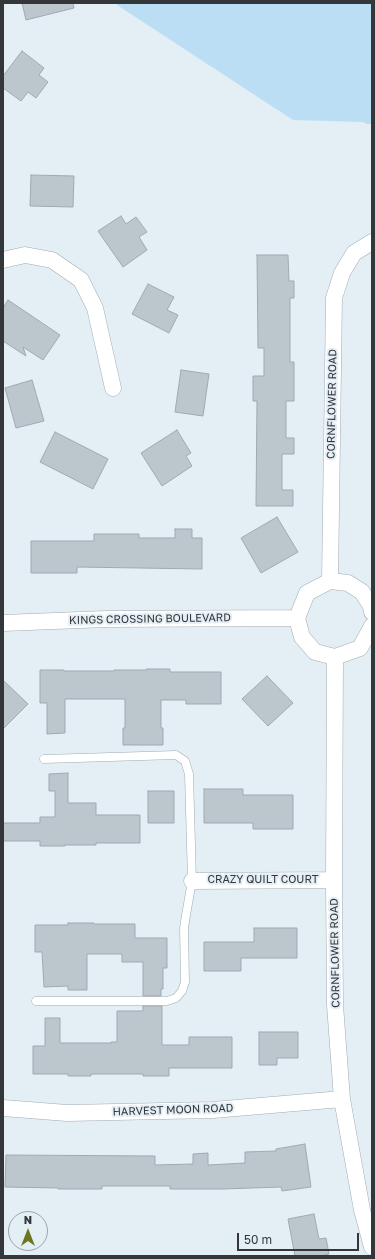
<!DOCTYPE html>
<style>
body{margin:0}
#map{position:relative;width:375px;height:1259px;overflow:hidden;background:#e4eef5;font-family:"Golos Text",sans-serif}
canvas{display:block}
.frame{position:absolute;inset:0;border:4px solid #33373a;pointer-events:none}
.north{position:absolute;left:8px;top:1211px;width:40px;height:40px;box-sizing:border-box;background:#e4eef5;border:1px solid #9da5aa;border-radius:50%;rotate:0deg;font-size:11px;font-weight:700;line-height:16px;text-align:center;color:#33373a}
.north::after{content:'';display:block;margin:auto;width:14px;height:18px;background:#6c751f;clip-path:polygon(50% 0,100% 100%,50% 72%,0 100%)}
.scale{position:absolute;left:237px;top:1233px;width:122px;height:18px;box-sizing:border-box;border:2px solid #33373a;border-top:0;padding-left:5px;font-size:12px;line-height:14px;white-space:nowrap;color:#33373a;-webkit-text-stroke:3px #e4eef5;paint-order:stroke}
</style>
<div id="map">
<canvas width="375" height="1259"></canvas>
<div class="frame"></div>
<div class="north">N</div>
<div class="scale">50 m</div>
</div>
<script>
const context = document.querySelector('canvas').getContext('2d');
context.lineJoin = 'round';
function paint(path, color) {
  context.fillStyle = color;
  context.fill(path, 'evenodd');
}
function poly(rows) {
  const path = new Path2D();
  for (const r of rows) {
    path.moveTo(r[0], r[1]);
    for (let i = 2; i < r.length; i += 2) path.lineTo(r[i], r[i + 1]);
  }
  return path;
}
function stroke(path, color, width, dash) {
  context.strokeStyle = color;
  context.lineWidth = width;
  context.lineCap = dash ? 'butt' : 'round';
  context.setLineDash(dash || []);
  context.stroke(path);
}
function label(font, color, halo, rows, align = 'center') {
  context.font = font + ' "Golos Text",sans-serif';
  context.lineWidth = 4;
  context.setLineDash([]);
  context.textBaseline = 'middle';
  context.strokeStyle = halo;
  context.fillStyle = color;
  for (const [text, x, y, turn = 0] of rows) {
    context.save();
    context.translate(x, y);
    context.rotate((+turn || 0) * Math.PI / 180);
    context.textAlign = isNaN(turn) ? turn : align;
    if (halo) context.strokeText(text, 0, 0);
    context.fillText(text, 0, 0);
    context.restore();
  }
}
paint(poly([
 [116,3,372,3,372,124,367,124,363,122,293,120,117,5]
]), '#bbdef5');
const building = poly([
 [22,3,73,3,74,8,26,20,22,3],
 [22,51,44,68,39,75,48,82,36,98,28,92,21,101,3,88,3,76,22,51],
 [31,175,74,176,73,207,30,206,31,175],
 [121,216,126,224,136,217,147,232,139,237,147,250,123,267,98,231,121,216],
 [257,255,288,255,289,281,294,281,294,298,290,298,290,362,294,362,294,401,286,401,286,438,294,438,294,454,282,454,282,490,293,490,293,506,256,506,257,401,253,401,253,376,264,376,264,348,258,348,257,255],
 [148,284,174,297,167,310,178,315,169,333,132,314,148,284],
 [8,300,60,335,43,360,23,347,26,356,3,341,3,308,8,300],
 [181,370,209,374,203,416,175,412,181,370],
 [32,380,44,421,16,428,5,388,32,380],
 [177,430,191,453,186,456,192,466,162,486,141,453,177,430],
 [55,432,108,459,93,489,40,462,55,432],
 [277,517,298,552,261,573,241,538,277,517],
 [175,529,192,529,192,538,202,538,202,569,77,567,77,573,31,573,31,541,94,541,94,534,139,534,139,538,175,538,175,529],
 [147,669,170,669,170,672,221,672,221,704,186,704,186,700,161,700,161,728,163,728,163,745,123,745,123,728,125,728,125,699,65,699,65,733,47,734,47,703,40,703,40,670,64,670,64,671,114,671,114,670,147,670,147,669],
 [267,676,293,703,268,726,242,699,267,676],
 [3,680,28,704,3,729,3,680],
 [68,773,68,803,96,803,96,815,140,815,140,843,96,843,96,845,65,845,65,846,40,846,40,841,3,841,3,823,40,823,40,817,55,817,55,791,49,791,49,774,68,773],
 [204,789,243,789,243,795,293,795,293,829,253,829,253,823,204,823,204,789],
 [148,791,174,791,174,823,148,823,148,791],
 [68,923,94,923,94,924,135,924,135,938,167,938,167,968,163,968,163,989,161,989,161,996,143,996,143,962,122,962,122,954,87,954,87,990,68,990,68,986,44,987,42,952,35,952,35,925,68,925,68,923],
 [254,928,297,928,297,958,241,958,241,971,204,971,204,942,254,942,254,928],
 [143,1006,162,1006,162,1045,189,1045,189,1037,232,1037,232,1068,169,1068,169,1076,143,1076,143,1074,91,1074,91,1076,68,1076,68,1074,33,1074,33,1046,45,1046,45,1018,60,1018,60,1043,111,1043,111,1042,117,1042,117,1011,143,1011,143,1006],
 [259,1032,298,1032,298,1058,277,1058,277,1065,259,1065,259,1032],
 [305,1144,311,1187,282,1191,281,1187,223,1189,170,1189,170,1186,102,1186,102,1189,58,1189,58,1188,5,1187,6,1155,155,1156,155,1165,193,1164,193,1154,208,1153,208,1165,245,1163,245,1152,276,1151,276,1149,305,1144],
 [314,1214,319,1239,326,1238,329,1254,320,1256,295,1256,288,1219,314,1214]
]);
paint(building, '#bcc6cd');
stroke(building, '#a0a9b0', 1);
const lane = poly([
 [36,1001,167,1001,176,998,182,991,185,982,184,928,186,915,192,881,189,774,185,761,176,755,44,759]
]);
const street = poly([
 [3,260,25,255,52,260,81,280,95,308,113,388],
 [330,581,334,298,342,273,354,253,372,242],
 [372,612,371,606,362,592,348,583,330,581,307,593,297,618,302,637,315,652,335,657,360,648,372,626],
 [3,623,106,619,297,618],
 [335,657,334,880,335,1005,342,1099,362,1210,372,1247],
 [192,881,334,880],
 [3,1108,67,1113,213,1110,342,1099]
]);
stroke(lane, '#a2acb3', 9);
stroke(street, '#a2acb3', 17);
stroke(lane, '#fff', 8);
stroke(street, '#fff', 16);
label('11px', '#33373a', '#e4eef5', [
 ["CORNFLOWER ROAD",332,404,-89],
 ["KINGS CROSSING BOULEVARD",150,619,-1],
 ["CRAZY QUILT COURT",263,880],
 ["CORNFLOWER ROAD",335,953,-91],
 ["HARVEST MOON ROAD",173,1110,-2]
]);
</script>
